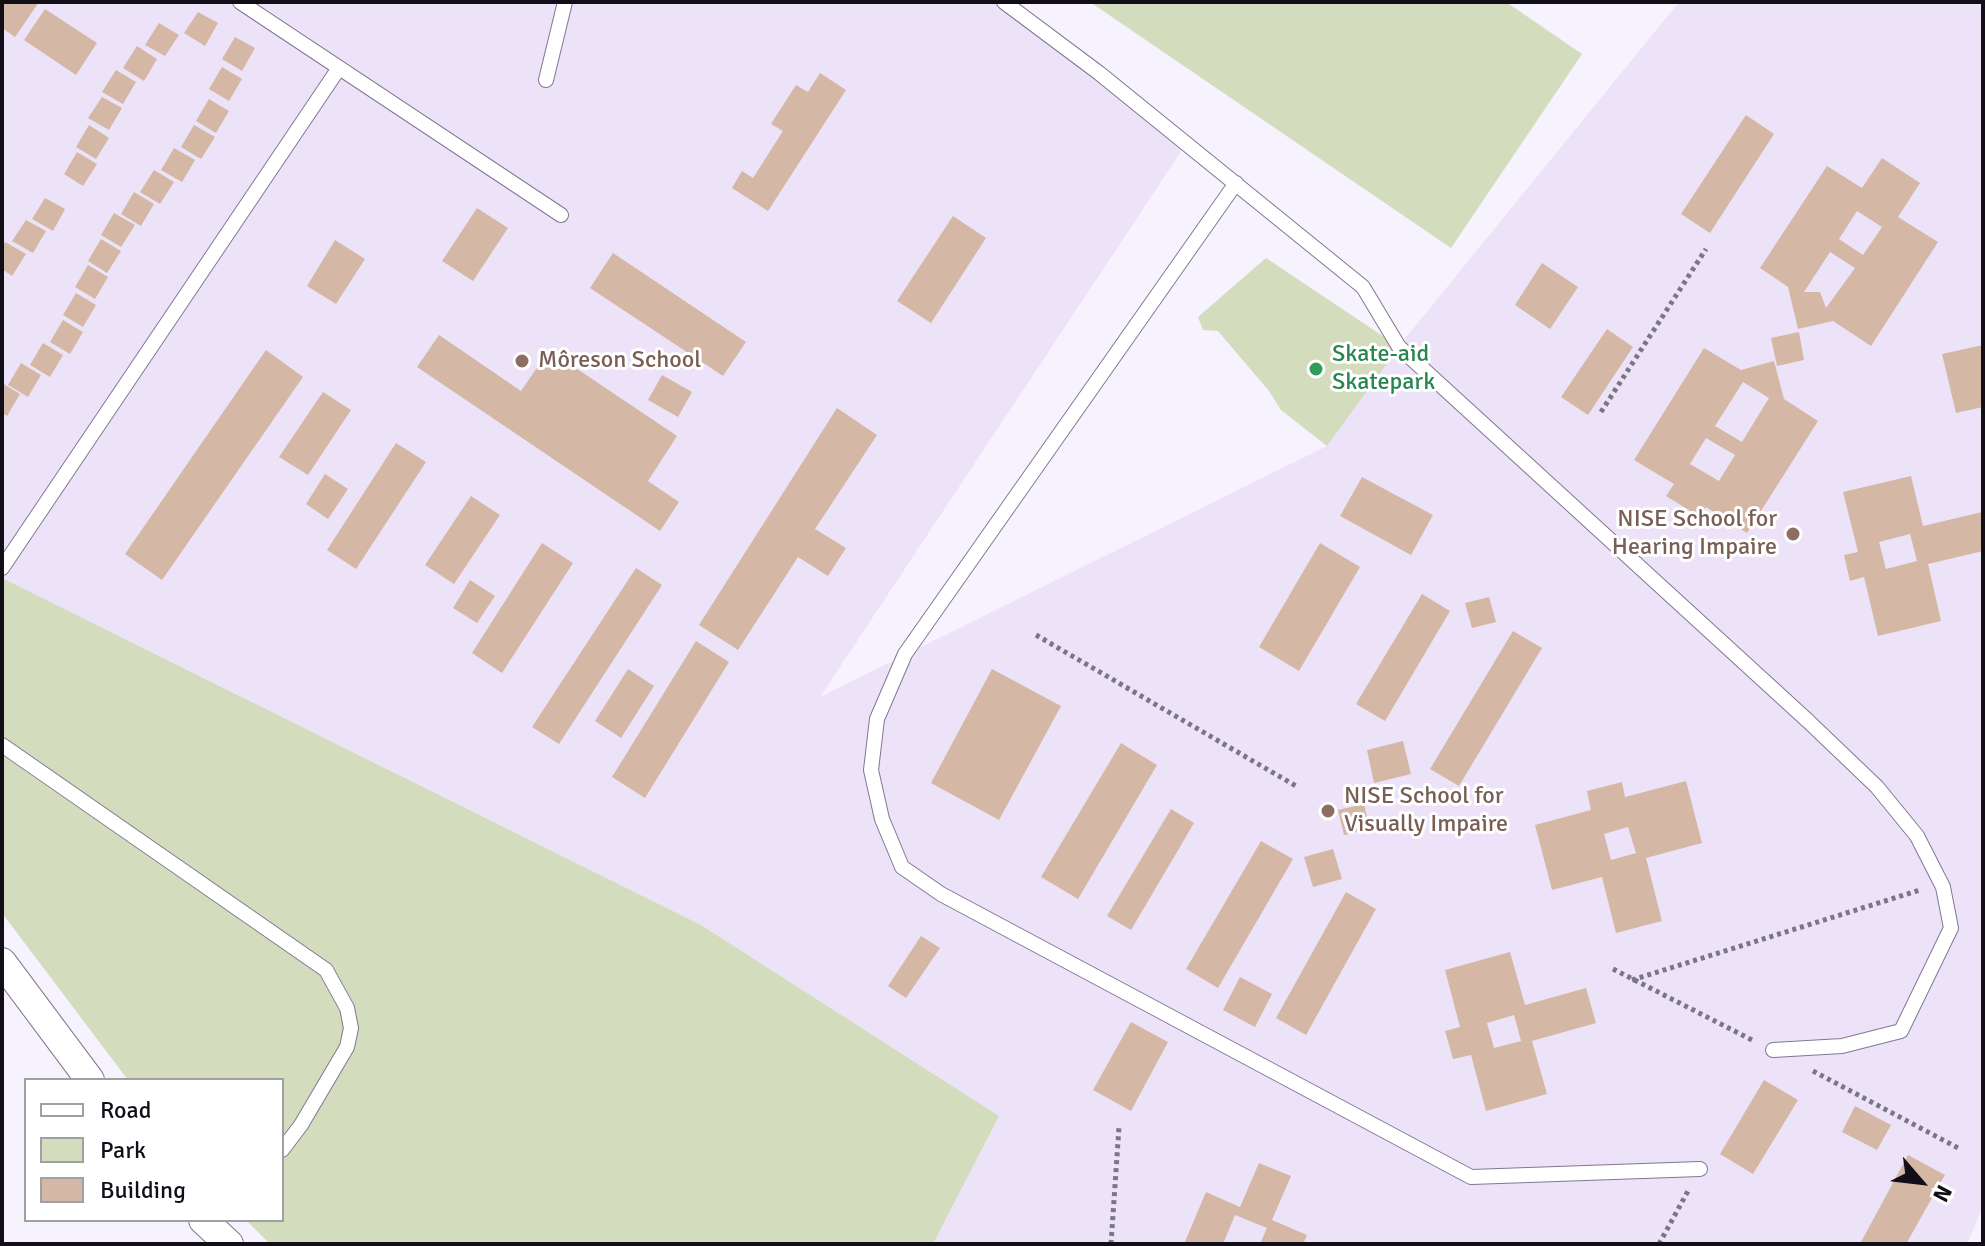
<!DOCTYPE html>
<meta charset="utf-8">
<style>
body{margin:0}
#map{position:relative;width:1985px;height:1246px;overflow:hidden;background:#f6f2fe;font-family:Signika,sans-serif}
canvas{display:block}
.frame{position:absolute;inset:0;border:4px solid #120e18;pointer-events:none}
.legend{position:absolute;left:24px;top:1078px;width:260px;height:144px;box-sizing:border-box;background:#fff;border:2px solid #a09fa3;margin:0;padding:10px 14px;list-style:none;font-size:24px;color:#120e18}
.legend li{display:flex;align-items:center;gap:16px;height:40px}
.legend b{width:40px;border:2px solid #a09fa3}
.north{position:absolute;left:1881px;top:1142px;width:80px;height:80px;-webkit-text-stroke:6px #fff;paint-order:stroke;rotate:118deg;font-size:22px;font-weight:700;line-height:32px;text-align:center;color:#120e18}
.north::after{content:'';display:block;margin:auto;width:28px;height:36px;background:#120e18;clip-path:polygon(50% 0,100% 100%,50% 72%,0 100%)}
</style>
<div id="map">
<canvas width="1985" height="1246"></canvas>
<div class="frame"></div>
<ul class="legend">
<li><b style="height:10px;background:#fff"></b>Road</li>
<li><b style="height:22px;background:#d3dcbd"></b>Park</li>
<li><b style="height:22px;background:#d4b8a5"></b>Building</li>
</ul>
<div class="north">N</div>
</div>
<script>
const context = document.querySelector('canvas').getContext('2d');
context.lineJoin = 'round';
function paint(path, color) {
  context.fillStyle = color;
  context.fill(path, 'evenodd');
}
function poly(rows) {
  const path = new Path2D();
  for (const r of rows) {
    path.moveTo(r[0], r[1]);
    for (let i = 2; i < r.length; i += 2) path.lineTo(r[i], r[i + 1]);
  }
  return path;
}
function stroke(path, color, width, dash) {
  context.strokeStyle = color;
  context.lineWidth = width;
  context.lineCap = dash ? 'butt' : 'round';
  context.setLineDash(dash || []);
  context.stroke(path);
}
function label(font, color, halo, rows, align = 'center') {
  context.font = font + ' Signika,sans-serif';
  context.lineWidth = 6;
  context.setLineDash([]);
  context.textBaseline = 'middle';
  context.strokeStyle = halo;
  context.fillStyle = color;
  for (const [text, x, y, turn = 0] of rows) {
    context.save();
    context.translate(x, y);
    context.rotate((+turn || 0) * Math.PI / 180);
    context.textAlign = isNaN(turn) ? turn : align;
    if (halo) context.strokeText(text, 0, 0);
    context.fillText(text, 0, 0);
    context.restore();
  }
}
paint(poly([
 [2,2,1004,2,1186,144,820,697,1327,446,1399,346,1679,2,1983,2,1983,1207,1967,1244,933,1244,999,1116,701,925,2,578]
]), '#ece3f9');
paint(poly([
 [1090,2,1506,2,1582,54,1451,248],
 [1266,258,1399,347,1327,446,1281,410,1269,391,1218,331,1203,330,1198,317],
 [2,578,701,925,999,1116,933,1244,270,1244,246,1220,282,1220,282,1080,128,1080,2,913]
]), '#d3dcbd');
paint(poly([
 [2,2,39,2,15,37,2,28],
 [45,9,97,43,76,75,24,40],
 [198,12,218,23,205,46,184,33],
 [159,23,179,35,165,56,145,45],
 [235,37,255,48,242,71,222,59],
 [137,46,157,59,144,81,123,68],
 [222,67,242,79,229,101,209,89],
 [116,70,136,82,123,104,102,92],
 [820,73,846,90,768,211,732,188,742,171,753,178,783,131,771,124,796,85,808,92],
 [102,97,122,108,109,130,88,118],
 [209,99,229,111,216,133,196,121],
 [1746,115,1774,134,1710,233,1681,214],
 [89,125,109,138,96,159,76,147],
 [194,125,215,137,201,159,181,147],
 [174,148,195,160,182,182,161,170],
 [77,152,97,164,83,186,64,174],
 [1882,158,1920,183,1898,217,1938,242,1871,346,1833,321,1798,329,1788,287,1760,268,1827,166,1862,188],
 [1857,211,1882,227,1863,255,1839,239],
 [1830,252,1855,268,1826,308,1820,292,1804,292],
 [154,170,174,182,160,204,140,192],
 [134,192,154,204,141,226,121,214],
 [45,198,65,209,53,231,32,219],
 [477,208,508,228,473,281,442,261],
 [114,213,135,225,121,247,101,235],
 [953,216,986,238,931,323,897,301],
 [26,220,46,231,33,253,12,241],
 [101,239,121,251,107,273,88,261],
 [335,240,365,259,336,304,307,286],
 [5,242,26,254,12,276,2,269,2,248],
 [613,253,746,342,723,376,590,288],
 [1542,263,1578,287,1550,329,1515,305],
 [88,265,108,277,95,299,75,287],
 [76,293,96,305,83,327,63,315],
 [63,320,83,332,70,354,50,342],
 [1607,329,1633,347,1588,415,1561,397],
 [1799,332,1804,360,1777,366,1771,338],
 [439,335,521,391,549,350,677,436,648,481,679,502,660,531,417,367],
 [43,343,63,355,50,377,30,365],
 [1983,345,1983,407,1956,413,1942,354],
 [1704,348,1741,370,1774,361,1784,399,1818,421,1747,533,1706,507,1700,517,1666,496,1674,484,1634,460],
 [1743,382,1769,398,1742,442,1715,426],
 [1706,438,1735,455,1719,481,1690,464],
 [266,350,303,377,162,580,125,554],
 [21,363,41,375,28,397,8,385],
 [662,375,692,392,678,417,648,400],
 [2,383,20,394,7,416,2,413],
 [323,392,351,410,308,475,279,457],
 [837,408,877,435,815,529,846,548,828,576,798,557,738,650,699,625],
 [396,443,426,462,356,569,327,550],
 [325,474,348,489,328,519,306,504],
 [1911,476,1923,526,1982,512,1983,551,1928,564,1941,621,1878,636,1864,577,1850,581,1844,555,1858,552,1843,492],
 [1910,534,1917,561,1886,569,1879,542],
 [1362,477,1433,515,1411,555,1340,516],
 [471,496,500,515,454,584,425,565],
 [542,543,573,563,502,673,472,653],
 [1320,543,1360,567,1299,671,1259,647],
 [636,568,662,585,559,744,532,727],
 [470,580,495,596,477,623,453,608],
 [1422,594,1450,611,1385,721,1356,704],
 [1489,597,1496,622,1472,628,1465,603],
 [1513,631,1542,648,1459,786,1430,769],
 [696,641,729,662,645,798,612,777],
 [628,669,654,686,621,738,595,721],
 [992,669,1061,706,999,820,931,783],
 [1403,741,1411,774,1374,783,1367,750],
 [1121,743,1157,765,1078,899,1041,877],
 [1686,781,1702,843,1646,858,1662,921,1616,933,1602,877,1552,890,1535,825,1591,810,1587,791,1622,782,1625,797],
 [1628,827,1636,853,1611,860,1604,834],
 [1364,804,1370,829,1344,835,1338,810],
 [1171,809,1194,823,1131,930,1107,916],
 [1261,841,1293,859,1218,988,1186,969],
 [1333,849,1342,879,1313,887,1304,857],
 [1346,892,1376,909,1306,1035,1276,1018],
 [921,936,940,948,906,998,888,986],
 [1510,952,1525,1005,1586,988,1596,1023,1532,1041,1547,1094,1486,1111,1471,1055,1453,1059,1445,1031,1460,1027,1445,970],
 [1514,1015,1521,1041,1494,1048,1487,1023],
 [1240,977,1272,994,1255,1027,1223,1010],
 [1131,1022,1168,1042,1131,1111,1093,1090],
 [1764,1080,1798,1100,1753,1174,1720,1154],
 [1855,1106,1891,1125,1877,1150,1842,1132],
 [1908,1155,1945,1175,1906,1244,1865,1244,1861,1242],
 [1259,1163,1291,1176,1272,1220,1307,1235,1303,1244,1260,1244,1267,1228,1235,1215,1223,1244,1184,1244,1206,1192,1240,1207]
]), '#d4b8a5');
const lane = poly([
 [240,2,561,215],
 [1004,2,1099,73,1363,287,1399,347,1808,721,1877,787,1917,836,1943,887,1951,928,1901,1031,1842,1046,1773,1050],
 [546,80,565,2],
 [1236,183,905,654,877,719,871,770,882,819,902,867,941,894,1471,1177,1700,1169],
 [2,568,339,68],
 [2,745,326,970,347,1008,351,1028,347,1047,301,1125,282,1150]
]);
const street = poly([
 [2,962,90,1080],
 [203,1220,229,1244]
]);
stroke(lane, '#827791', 16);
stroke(street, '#827791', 30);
stroke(poly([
 [1601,412,1706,249],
 [1036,635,1296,786],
 [1613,969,1754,1041],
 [1632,980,1920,890],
 [1813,1071,1960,1149],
 [1111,1244,1119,1127],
 [1659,1244,1688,1191]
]), '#7b7782', 5, [4, 4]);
stroke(lane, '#fff', 14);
stroke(street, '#fff', 28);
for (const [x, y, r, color] of [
 [522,361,8,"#8d6e63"],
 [1316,369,8,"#2e9e5b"],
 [1793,534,8,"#8d6e63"],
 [1328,811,8,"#8d6e63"]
]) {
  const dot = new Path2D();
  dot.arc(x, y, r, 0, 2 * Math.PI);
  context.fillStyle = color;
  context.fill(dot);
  stroke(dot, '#fff', 3);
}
label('24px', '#27864d', '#fff', [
 ["Skate-aid",1332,355],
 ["Skatepark",1332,383]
], 'left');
label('24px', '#785e54', '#fff', [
 ["Môreson School",538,361],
 ["NISE School for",1777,520,"right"],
 ["Hearing Impaire",1777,548,"right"],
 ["NISE School for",1344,797],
 ["Visually Impaire",1344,825]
], 'left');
</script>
